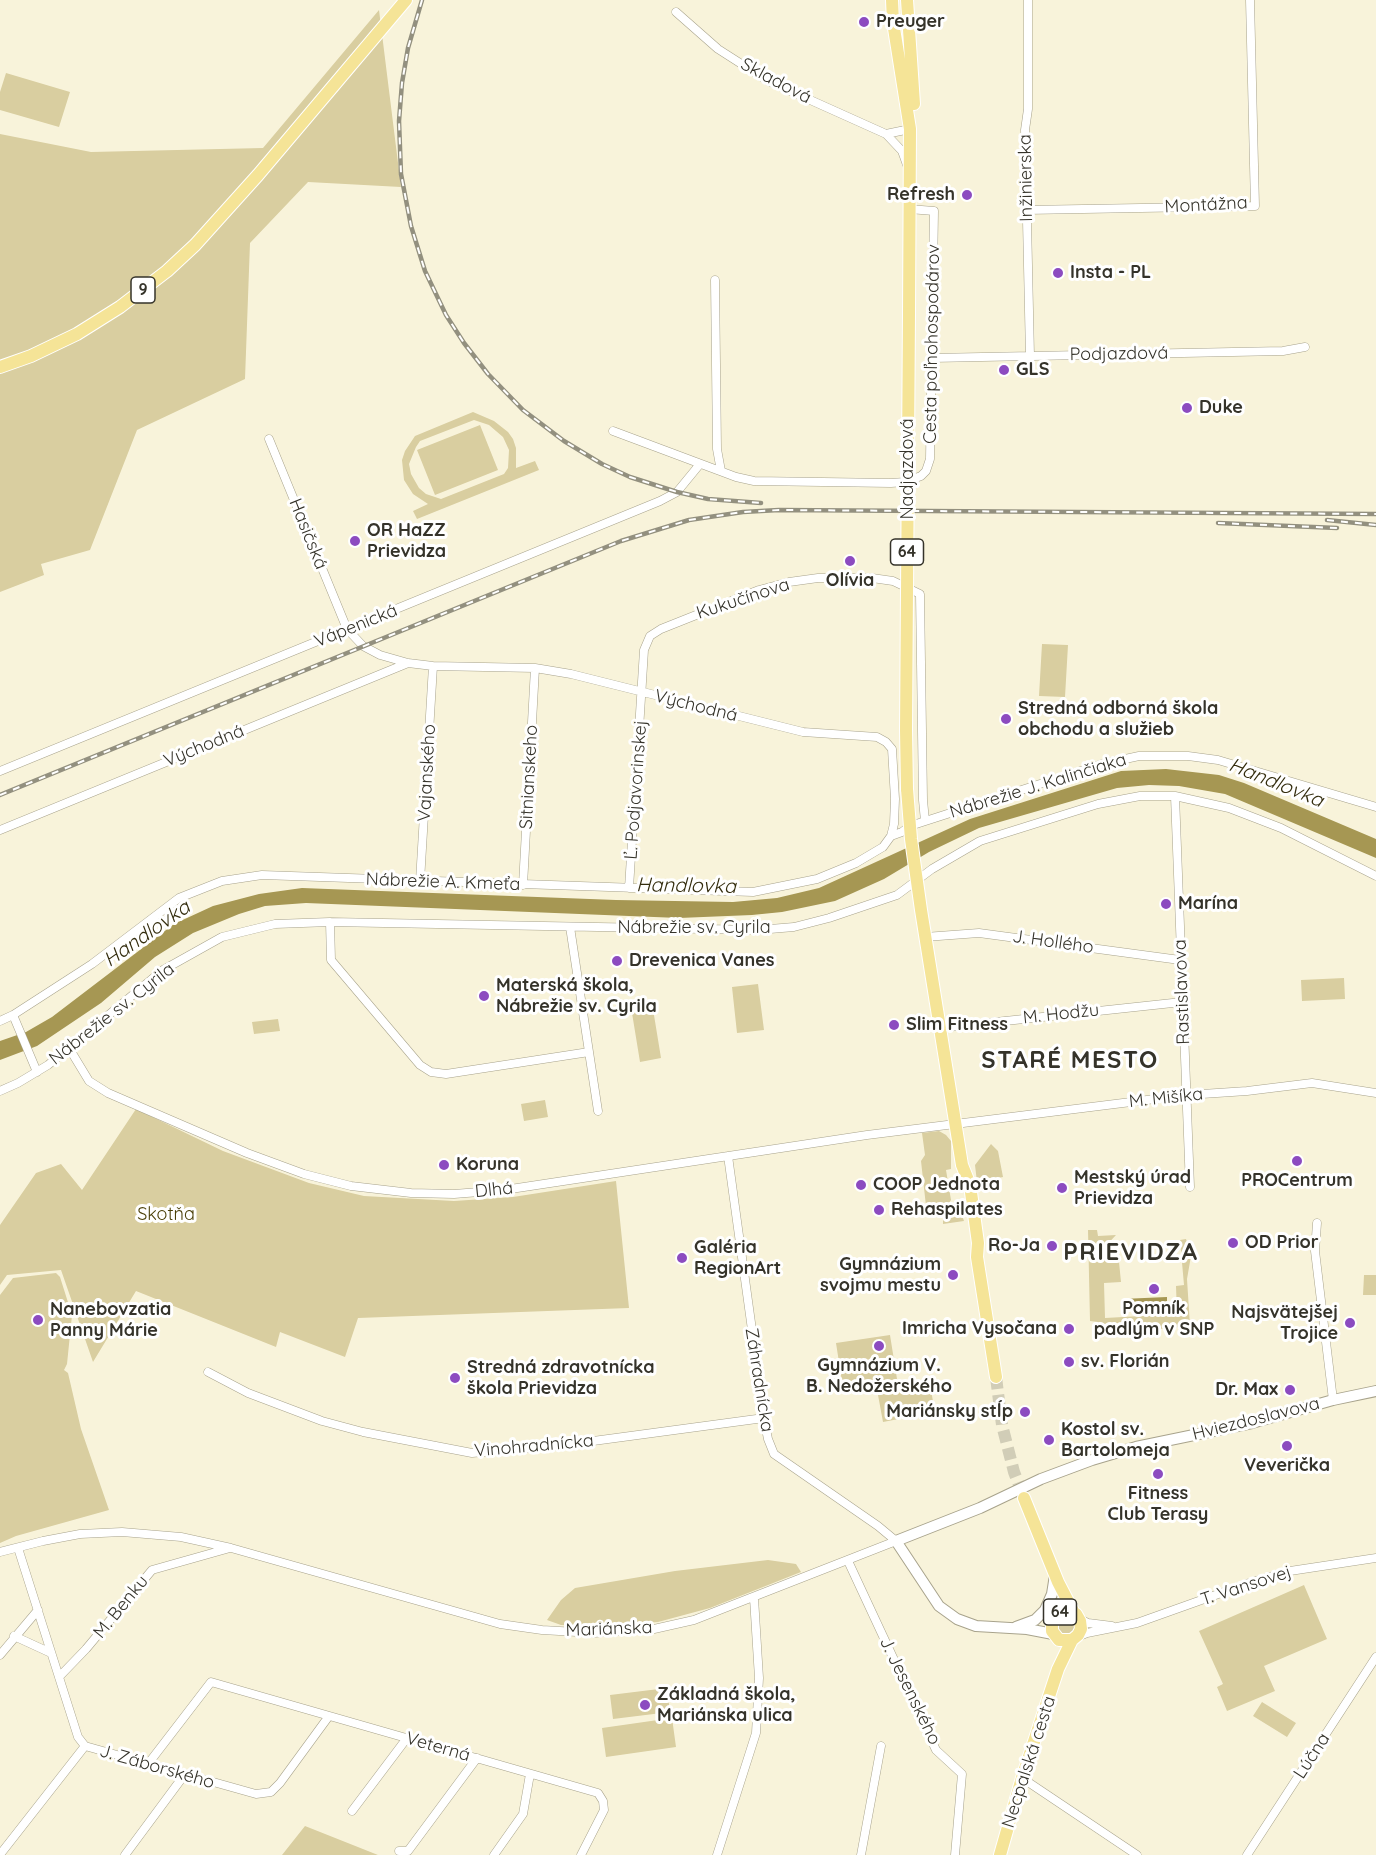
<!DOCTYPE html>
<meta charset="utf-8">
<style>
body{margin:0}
canvas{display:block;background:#f8f3da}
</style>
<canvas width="1376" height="1855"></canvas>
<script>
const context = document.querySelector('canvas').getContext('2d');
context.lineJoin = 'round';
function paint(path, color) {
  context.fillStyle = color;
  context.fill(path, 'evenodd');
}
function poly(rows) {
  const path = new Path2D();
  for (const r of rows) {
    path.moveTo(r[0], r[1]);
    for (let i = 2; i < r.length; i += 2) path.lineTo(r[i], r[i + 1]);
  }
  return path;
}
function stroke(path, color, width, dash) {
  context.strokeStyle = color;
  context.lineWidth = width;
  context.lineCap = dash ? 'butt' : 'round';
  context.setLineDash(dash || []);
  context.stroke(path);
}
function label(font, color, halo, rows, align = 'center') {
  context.font = font + ' Quicksand,sans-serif';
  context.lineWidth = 6;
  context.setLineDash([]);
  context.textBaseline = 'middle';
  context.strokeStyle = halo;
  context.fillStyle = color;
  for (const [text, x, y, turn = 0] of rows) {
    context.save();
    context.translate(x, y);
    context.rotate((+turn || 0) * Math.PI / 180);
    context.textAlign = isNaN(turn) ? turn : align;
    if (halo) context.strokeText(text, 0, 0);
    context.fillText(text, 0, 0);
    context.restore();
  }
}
paint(poly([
 [379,10,401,187,308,182,250,243,245,379,137,430,90,550,41,564,44,575,0,592,0,134,91,152,263,148],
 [6,73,70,92,59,127,0,110,0,92],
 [473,412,494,421,508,432,513,439,516,448,516,468,535,461,539,470,417,519,413,511,428,504,413,494,404,480,402,460,405,451,415,436],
 [474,420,489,425,503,437,509,450,508,468,504,474,441,499,426,494,419,488,411,474,409,464,416,447,420,441],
 [480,425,498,470,435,495,417,450],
 [1042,644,1068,645,1065,697,1039,696],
 [1344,978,1345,999,1302,1001,1301,980],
 [758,984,764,1030,737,1033,732,987],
 [653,1009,661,1058,640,1062,632,1013],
 [278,1019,280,1031,254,1034,252,1022],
 [545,1100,548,1117,524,1121,521,1104],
 [136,1109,223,1151,309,1183,364,1196,454,1201,513,1197,616,1181,629,1308,358,1318,345,1357,280,1332,276,1347,136,1291,93,1362,61,1270,7,1275,0,1285,0,1225,36,1173,61,1164,82,1190],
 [939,1131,946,1135,951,1141,951,1169,946,1170,951,1200,949,1203,926,1206,921,1161,925,1155,922,1133],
 [991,1144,998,1151,1003,1177,977,1182,975,1165],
 [957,1202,964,1221,943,1224,943,1220],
 [1088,1230,1097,1230,1098,1236,1116,1235,1102,1250,1119,1262,1121,1282,1104,1283,1105,1318,1177,1314,1176,1286,1184,1285,1180,1240,1186,1239,1191,1256,1187,1279,1190,1326,1103,1335,1103,1328,1098,1322,1090,1321],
 [56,1273,60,1277,72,1315,67,1364,64,1370,68,1373,81,1429,109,1510,16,1536,0,1543,0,1295,13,1278],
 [1364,1275,1376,1275,1376,1295,1363,1295],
 [890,1335,897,1379,843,1388,836,1343],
 [930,1385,935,1412,883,1422,878,1395],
 [768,1560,796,1564,801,1572,710,1608,658,1622,600,1627,561,1625,547,1620,561,1600,575,1588,675,1571],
 [1304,1585,1327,1639,1264,1666,1275,1691,1227,1711,1217,1687,1223,1684,1199,1631],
 [1061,1617,1072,1617,1077,1627,1074,1632,1064,1636,1058,1633,1057,1621],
 [667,1688,670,1712,613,1719,610,1695],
 [1262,1702,1296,1723,1287,1737,1253,1716],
 [672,1718,676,1747,606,1757,602,1728],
 [305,1826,378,1855,282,1855]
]), '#d9cea0');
paint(poly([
 [1166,769,1219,775,1244,783,1376,839,1376,858,1225,794,1179,786,1149,785,1117,788,979,828,929,852,884,879,835,901,782,912,752,915,679,918,306,903,265,906,239,914,193,933,155,957,101,1003,37,1046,0,1060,0,1041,26,1032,52,1017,174,924,213,906,259,894,302,888,616,900,733,902,777,898,819,888,970,819,1121,771],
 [1167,1297,1167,1308,1122,1310,1122,1299]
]), '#a69753');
stroke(poly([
 [996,1377,1002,1425,1014,1472,1024,1498]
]), '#d1cdb7', 12, [12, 6]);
const street = poly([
 [1028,0,1028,109,1025,130,1030,356],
 [676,12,718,49,768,81,886,134,910,129],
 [886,134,902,151,907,165],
 [1026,210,1255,206,1250,0],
 [715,280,717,449,721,471],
 [932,358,1283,351,1305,347],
 [613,431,736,477,754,481,891,483,905,482,921,476,926,471,930,459,934,211,909,209],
 [269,439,347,629,363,646,380,655,408,663,433,666,535,668,571,674,803,732,877,737,886,742,892,749,895,799,894,824,891,836],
 [0,771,660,501,677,492,700,464],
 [1175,796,1190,1187],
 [0,830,408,663],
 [420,881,433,666],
 [523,885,535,668],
 [629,888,644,650,650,636,661,629,759,590,789,582,818,578,872,578,893,581,920,594,923,800,925,821],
 [330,922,331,960,420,1065,431,1072,446,1074,589,1052],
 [570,927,598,1111],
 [925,937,979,933,1180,960],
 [13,1015,37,1072],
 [0,1021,13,1015,92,964,179,898,222,881,262,875,753,892,817,879,856,863,883,847,891,836,902,832,910,826,1102,764,1139,756,1188,756,1218,760,1376,807],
 [940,1028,1182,1002],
 [69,1048,89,1081,108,1093,247,1153,304,1174,351,1186,411,1193,454,1194,504,1190,867,1135,1187,1095,1247,1091,1312,1083,1376,1093],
 [0,1091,18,1083,48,1065,163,970,222,937,275,924,330,922,758,930,794,927,829,918,897,895,932,869,980,841,1098,804,1140,796,1175,796,1229,808,1281,828,1376,876],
 [1317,1223,1315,1251,1333,1400],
 [208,1372,248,1393,322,1421,363,1432,472,1453,556,1446,764,1418],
 [18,1548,78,1737,85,1746,256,1794,271,1792,280,1783,329,1716],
 [0,1552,43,1541,80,1534,122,1532,181,1537,231,1548,500,1624,542,1630,594,1633,654,1629,694,1620,896,1541,878,1526,774,1454,768,1439,765,1424,728,1156],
 [848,1561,936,1750,962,1774,955,1855],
 [1080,1619,1088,1623,1112,1626],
 [14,1636,51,1653],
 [1077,1637,1087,1633,1137,1623,1252,1582,1290,1571,1376,1558],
 [0,1655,38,1610],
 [59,1677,86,1649,152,1570,230,1548],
 [148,1764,211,1682,598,1793,603,1801,604,1810,581,1855],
 [1022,1778,1137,1855],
 [352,1811,407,1738],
 [399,1851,408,1851,477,1758],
 [2,1852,85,1746],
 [125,1855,185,1774],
 [494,1855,523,1814,530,1774],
 [717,1855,756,1733,759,1678,754,1598],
 [861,1855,881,1746],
 [1247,1855,1376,1657]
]);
const secondary = poly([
 [1016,1627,1035,1620,1045,1610,1052,1594,1055,1575],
 [1053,1634,1027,1629,976,1626,957,1619,939,1606,896,1541,980,1508,1041,1479,1092,1460,1136,1447,1252,1423,1333,1400,1376,1391]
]);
const primary = poly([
 [892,0,893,22,910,129,909,314],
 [907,0,914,104],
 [0,367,31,356,77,334,120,307,167,271,195,245,258,175,406,0],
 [907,789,911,839,921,910,962,1165,970,1185,978,1243,977,1257,996,1377],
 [1024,1498,1058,1582,1074,1613],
 [1000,1855,1022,1778,1058,1669,1072,1640,1078,1635,1081,1629,1080,1621,1076,1614,1069,1611,1060,1612,1052,1620,1052,1631,1059,1640,1072,1640]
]);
stroke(street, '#a8a38c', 9);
stroke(secondary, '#a8a38c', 12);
stroke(primary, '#fff', 14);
stroke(street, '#fff', 8);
stroke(secondary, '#fff', 10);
stroke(primary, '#f5e497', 12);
const rail = poly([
 [422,0,408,48,402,83,399,121,401,174,411,226,425,271,446,315,464,343,488,374,523,410,564,441,602,464,630,477,677,492,708,499,761,503],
 [1327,520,1376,525],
 [1218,523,1337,528],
 [0,795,621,541,689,520,743,512,779,510,1376,514]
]);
stroke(rail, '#93907f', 4.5);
stroke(rail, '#fff', 2, [7]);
const primaryBridge = poly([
 [907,789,906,730,909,314]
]);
stroke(primaryBridge, '#fff', 14, []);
stroke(primaryBridge, '#f5e497', 12);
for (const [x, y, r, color] of [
 [864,22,6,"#8c4bc0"],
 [967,195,6,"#8c4bc0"],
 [1058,273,6,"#8c4bc0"],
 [1004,370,6,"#8c4bc0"],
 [1187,408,6,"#8c4bc0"],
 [355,541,6,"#8c4bc0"],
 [850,561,6,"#8c4bc0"],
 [1006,719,6,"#8c4bc0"],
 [1166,904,6,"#8c4bc0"],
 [617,961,6,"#8c4bc0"],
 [484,996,6,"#8c4bc0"],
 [894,1025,6,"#8c4bc0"],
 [1297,1161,6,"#8c4bc0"],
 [444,1165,6,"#8c4bc0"],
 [861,1185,6,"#8c4bc0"],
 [1062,1188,6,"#8c4bc0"],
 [879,1210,6,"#8c4bc0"],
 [1233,1243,6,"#8c4bc0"],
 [1052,1246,6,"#8c4bc0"],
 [682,1258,6,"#8c4bc0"],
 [953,1275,6,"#8c4bc0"],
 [1154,1289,6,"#8c4bc0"],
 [38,1320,6,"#8c4bc0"],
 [1350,1323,6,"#8c4bc0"],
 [1069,1329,6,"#8c4bc0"],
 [879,1346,6,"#8c4bc0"],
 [1069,1362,6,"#8c4bc0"],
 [455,1378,6,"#8c4bc0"],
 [1290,1390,6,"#8c4bc0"],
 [1025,1412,6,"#8c4bc0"],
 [1049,1440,6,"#8c4bc0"],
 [1287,1446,6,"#8c4bc0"],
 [1158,1474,6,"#8c4bc0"],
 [645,1705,6,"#8c4bc0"]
]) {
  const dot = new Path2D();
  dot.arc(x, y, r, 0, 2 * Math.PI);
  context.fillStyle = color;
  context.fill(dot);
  stroke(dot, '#fff', 2);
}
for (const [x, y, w] of [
 [143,290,24],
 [907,552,33],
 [1060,1612,33]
]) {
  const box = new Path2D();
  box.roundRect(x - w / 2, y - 13, w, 26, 4.5);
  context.fillStyle = '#fff';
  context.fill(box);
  stroke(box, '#35332a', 1.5);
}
label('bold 16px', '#35332a', null, [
 ["9",143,290],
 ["64",907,552],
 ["64",1060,1612]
]);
label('bold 18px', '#35332a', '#fff', [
 ["Preuger",876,22],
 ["Refresh",955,195,"right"],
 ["Insta - PL",1070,273],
 ["GLS",1016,370],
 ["Duke",1199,408],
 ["OR HaZZ",367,531],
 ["Prievidza",367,552],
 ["Olívia",850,581,"center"],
 ["Stredná odborná škola",1018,709],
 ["obchodu a služieb",1018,730],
 ["Marína",1178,904],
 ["Drevenica Vanes",629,961],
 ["Materská škola,",496,986],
 ["Nábrežie sv. Cyrila",496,1007],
 ["Slim Fitness",906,1025],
 ["Koruna",456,1165],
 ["Mestský úrad",1074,1178],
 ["Prievidza",1074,1199],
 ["PROCentrum",1297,1181,"center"],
 ["COOP Jednota",873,1185],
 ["Rehaspilates",891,1210],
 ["OD Prior",1245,1243],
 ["Ro-Ja",1040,1246,"right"],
 ["Galéria",694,1248],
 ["RegionArt",694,1269],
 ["Gymnázium",941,1265,"right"],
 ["svojmu mestu",941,1286,"right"],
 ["Pomník",1154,1309,"center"],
 ["padlým v SNP",1154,1330,"center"],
 ["Nanebovzatia",50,1310],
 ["Panny Márie",50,1331],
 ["Najsvätejšej",1338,1313,"right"],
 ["Trojice",1338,1334,"right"],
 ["Imricha Vysočana",1057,1329,"right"],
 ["sv. Florián",1081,1362],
 ["Gymnázium V.",879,1366,"center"],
 ["B. Nedožerského",879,1387,"center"],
 ["Stredná zdravotnícka",467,1368],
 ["škola Prievidza",467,1389],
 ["Dr. Max",1278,1390,"right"],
 ["Mariánsky stĺp",1013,1412,"right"],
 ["Kostol sv.",1061,1430],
 ["Bartolomeja",1061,1451],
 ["Veverička",1287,1466,"center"],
 ["Fitness",1158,1494,"center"],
 ["Club Terasy",1158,1515,"center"],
 ["Základná škola,",657,1695],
 ["Mariánska ulica",657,1716]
], 'left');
label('18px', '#35332a', '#fff', [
 ["Skladová",776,81,28],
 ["Inžinierska",1026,178,-91],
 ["Montážna",1206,205,-3],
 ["Cesta poľnohospodárov",932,344,-89],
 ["Podjazdová",1119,354,-1],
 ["Nadjazdová",908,469,-90],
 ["Hasičská",308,534,68],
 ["Kukučínova",743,599,-18],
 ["Vápenická",356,626,-22],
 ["Východná",696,706,14],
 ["Východná",204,746,-22],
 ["Vajanského",427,773,-87],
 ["Sitnianskeho",529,777,-87],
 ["Nábrežie J. Kalinčiaka",1038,786,-17],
 ["Ľ. Podjavorinskej",636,790,-86],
 ["Nábrežie A. Kmeťa",443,882,2],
 ["Nábrežie sv. Cyrila",694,928],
 ["J. Hollého",1053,942,8],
 ["Rastislavova",1182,992,-92],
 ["Nábrežie sv. Cyrila",112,1014,-38],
 ["M. Hodžu",1061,1014,-6],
 ["M. Mišíka",1166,1098,-6],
 ["Dlhá",494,1190,-6],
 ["Záhradnícka",759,1380,81],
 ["Hviezdoslavova",1256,1419,-14],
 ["Vinohradnícka",534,1446,-5],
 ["T. Vansovej",1246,1586,-18],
 ["M. Benku",121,1607,-51],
 ["Mariánska",609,1629,-2],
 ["J. Jesenského",910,1691,64],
 ["Veterná",438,1747,16],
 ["Lúčna",1312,1756,-57],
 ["Necpalská cesta",1029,1762,-72],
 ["J. Záborského",157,1767,16]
]);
label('18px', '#4a3f07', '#fff', [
 ["Skotňa",166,1215]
]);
label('italic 20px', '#332c0d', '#fff', [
 ["Handlovka",1276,783,22],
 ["Handlovka",686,886,1],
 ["Handlovka",147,934,-35]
]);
context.letterSpacing = '1.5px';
label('bold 24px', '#35332a', '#fff', [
 ["STARÉ MESTO",1070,1061],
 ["PRIEVIDZA",1131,1253]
]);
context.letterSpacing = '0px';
</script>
